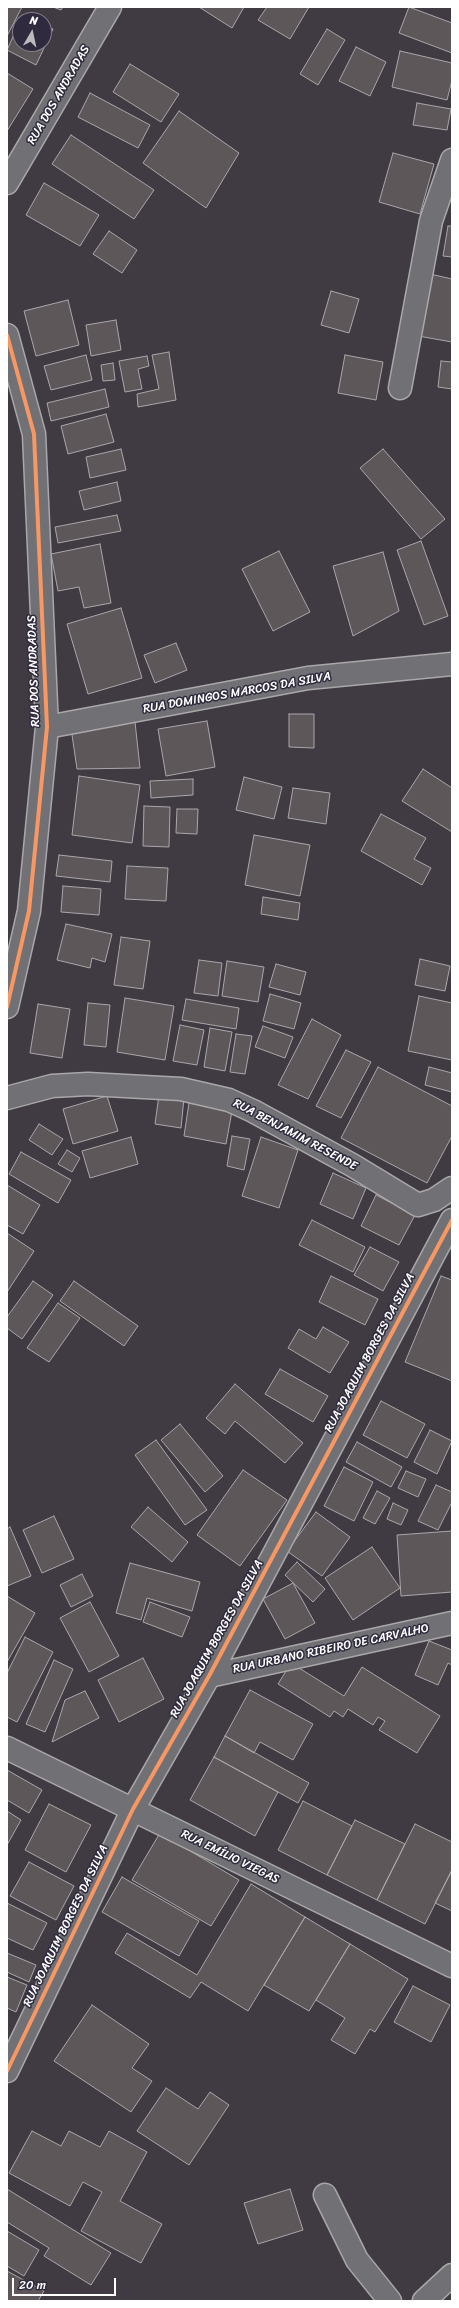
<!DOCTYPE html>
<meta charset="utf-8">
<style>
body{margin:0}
#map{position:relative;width:459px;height:2308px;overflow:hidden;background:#403b42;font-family:Sriracha,sans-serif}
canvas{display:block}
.frame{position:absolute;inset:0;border:8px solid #fff;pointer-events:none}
.north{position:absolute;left:12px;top:12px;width:40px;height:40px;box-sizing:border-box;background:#2f2a3d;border:1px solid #827f8b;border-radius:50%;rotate:9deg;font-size:11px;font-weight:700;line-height:16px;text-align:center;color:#fff}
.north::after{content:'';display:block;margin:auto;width:14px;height:18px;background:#bcbabd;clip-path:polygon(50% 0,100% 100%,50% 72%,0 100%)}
.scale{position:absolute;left:12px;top:2278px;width:104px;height:18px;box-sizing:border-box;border:2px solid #fff;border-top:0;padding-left:5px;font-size:12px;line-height:14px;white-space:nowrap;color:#fff;-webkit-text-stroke:3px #2f2a3d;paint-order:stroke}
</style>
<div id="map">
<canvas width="459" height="2308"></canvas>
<div class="frame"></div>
<div class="north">N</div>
<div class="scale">20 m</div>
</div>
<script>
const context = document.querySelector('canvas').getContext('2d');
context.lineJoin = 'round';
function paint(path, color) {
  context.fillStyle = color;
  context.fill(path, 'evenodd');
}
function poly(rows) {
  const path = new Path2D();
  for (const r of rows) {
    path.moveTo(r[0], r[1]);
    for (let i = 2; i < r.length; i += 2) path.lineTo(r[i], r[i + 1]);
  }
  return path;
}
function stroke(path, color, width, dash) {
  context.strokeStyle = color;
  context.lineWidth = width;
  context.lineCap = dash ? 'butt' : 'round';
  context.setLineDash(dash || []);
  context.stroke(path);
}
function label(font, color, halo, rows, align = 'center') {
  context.font = font + ' Sriracha,sans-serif';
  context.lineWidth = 3;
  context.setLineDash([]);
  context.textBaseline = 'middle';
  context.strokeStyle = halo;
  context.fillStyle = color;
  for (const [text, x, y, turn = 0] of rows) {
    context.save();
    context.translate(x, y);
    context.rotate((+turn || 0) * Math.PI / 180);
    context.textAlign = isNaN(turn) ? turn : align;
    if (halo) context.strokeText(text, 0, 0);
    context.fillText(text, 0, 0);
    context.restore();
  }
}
const building = poly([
 [7,7,22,7,7,36,7,7],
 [53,7,63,7,61,10,53,7],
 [199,7,244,7,232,28,199,7],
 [267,7,309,7,290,39,258,20,267,7],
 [409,7,452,23,452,53,399,33,409,7],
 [23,15,32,20,21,20,23,15],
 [20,21,20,44,44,44,44,25,53,29,36,65,7,50,20,21],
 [327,29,345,40,318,85,300,74,327,29],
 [356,47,386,62,370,96,339,81,356,47],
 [400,51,452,63,452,80,447,100,392,87,400,51],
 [130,64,179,94,161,122,113,92,130,64],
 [7,73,33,89,7,131,7,73],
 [90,93,150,125,138,148,78,117,90,93],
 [417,103,451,109,447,130,413,125,417,103],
 [179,111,239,153,206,208,143,163,179,111],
 [71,135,154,190,134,219,52,164,71,135],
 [393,153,434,164,420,214,379,202,393,153],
 [44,183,99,215,80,246,26,215,44,183],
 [448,226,452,226,452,257,443,256,448,226],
 [109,231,137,250,122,273,93,254,109,231],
 [430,274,452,279,452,342,418,336,430,274],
 [331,291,359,299,349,333,321,325,331,291],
 [68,300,79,345,36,356,24,311,68,300],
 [116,320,121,350,91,356,86,325,116,320],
 [169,352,176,400,138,407,137,394,159,389,152,355,169,352],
 [86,355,92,380,51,390,44,366,86,355],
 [345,355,383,362,376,400,338,393,345,355],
 [147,356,149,366,138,369,142,389,125,392,119,361,147,356],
 [441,361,452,362,452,389,438,387,441,361],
 [113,363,115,380,103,381,101,365,113,363],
 [105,389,109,407,51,421,47,403,105,389],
 [106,414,114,442,68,454,61,426,106,414],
 [121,449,126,470,90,478,86,457,121,449],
 [383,449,445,519,421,539,360,468,383,449],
 [117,482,121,501,84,510,79,491,117,482],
 [117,515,121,531,58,543,55,527,117,515],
 [421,541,448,616,424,625,397,550,421,541],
 [100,544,111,603,84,608,79,587,58,591,51,554,100,544],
 [279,551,310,612,273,631,242,569,279,551],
 [383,552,399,611,353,636,333,566,383,552],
 [121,608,142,678,88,694,67,624,121,608],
 [176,643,187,670,155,683,144,655,176,643],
 [289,714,314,714,314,748,289,747,289,714],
 [207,721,215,767,166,776,158,729,207,721],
 [135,722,140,768,77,769,71,728,135,722],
 [423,769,452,788,452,832,402,801,423,769],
 [79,776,140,785,132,843,72,835,79,776],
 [244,777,282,787,274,819,236,810,244,777],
 [193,779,193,795,151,798,150,781,193,779],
 [293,788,330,793,326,824,288,818,293,788],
 [144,806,170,807,169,847,143,846,144,806],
 [177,809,198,809,197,834,176,833,177,809],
 [381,814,426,838,414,859,431,868,422,885,361,851,381,814],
 [254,835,310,845,300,896,245,885,254,835],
 [59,855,112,861,110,882,56,876,59,855],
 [127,866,168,868,166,901,125,899,127,866],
 [63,886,101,889,99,915,61,912,63,886],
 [263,897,300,903,298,920,261,914,263,897],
 [66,924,112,934,105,962,92,958,90,968,57,960,66,924],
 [121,937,150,941,143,989,114,985,121,937],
 [420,959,450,966,445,991,415,985,420,959],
 [199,960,222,963,218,996,194,993,199,960],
 [227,961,264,967,258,1002,222,996,227,961],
 [276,964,306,972,300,995,269,987,276,964],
 [270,994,301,1003,294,1029,263,1021,270,994],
 [419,996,452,1003,452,1060,408,1051,419,996],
 [125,998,174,1006,165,1060,117,1052,125,998],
 [186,999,239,1008,236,1029,182,1020,186,999],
 [88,1003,110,1005,106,1047,84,1045,88,1003],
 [38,1004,70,1009,62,1058,30,1053,38,1004],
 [312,1019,341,1035,308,1099,278,1085,312,1019],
 [180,1025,204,1030,197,1065,173,1061,180,1025],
 [263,1026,293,1037,285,1058,255,1047,263,1026],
 [210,1028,232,1032,225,1071,204,1067,210,1028],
 [236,1034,252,1036,245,1074,230,1072,236,1034],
 [346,1050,371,1062,341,1118,316,1106,346,1050],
 [378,1067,452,1106,452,1136,427,1183,341,1138,378,1067],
 [429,1067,452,1073,452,1092,425,1085,429,1067],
 [159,1095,184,1098,181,1128,155,1124,159,1095],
 [107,1096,118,1131,73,1144,63,1109,107,1096],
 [189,1103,232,1111,226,1144,184,1136,189,1103],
 [39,1124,63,1139,52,1155,29,1140,39,1124],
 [232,1136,250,1139,244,1170,227,1166,232,1136],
 [131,1137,138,1164,90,1178,82,1151,131,1137],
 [261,1137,298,1150,279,1208,242,1196,261,1137],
 [67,1150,80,1158,72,1172,58,1164,67,1150],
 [21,1152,71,1180,58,1203,9,1174,21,1152],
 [333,1173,366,1188,353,1219,320,1204,333,1173],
 [7,1185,40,1205,23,1234,7,1225,7,1185],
 [376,1195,415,1215,399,1245,361,1226,376,1195],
 [312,1220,365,1247,353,1272,299,1245,312,1220],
 [7,1233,34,1251,7,1292,7,1233],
 [370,1247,399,1262,383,1291,354,1275,370,1247],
 [331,1276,378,1299,365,1325,319,1302,331,1276],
 [441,1276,452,1280,452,1381,405,1362,441,1276],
 [33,1281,53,1295,22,1339,7,1328,7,1317,33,1281],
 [74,1281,138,1326,124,1346,60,1301,74,1281],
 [58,1303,80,1318,49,1362,27,1348,58,1303],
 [323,1327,349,1342,330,1373,288,1348,299,1329,316,1339,323,1327],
 [280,1369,328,1396,313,1422,265,1394,280,1369],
 [235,1384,303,1443,285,1463,235,1421,225,1434,206,1418,235,1384],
 [381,1401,425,1424,407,1458,363,1435,381,1401],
 [180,1424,223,1476,205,1492,161,1440,180,1424],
 [430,1430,452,1441,437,1474,414,1462,430,1430],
 [156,1440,207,1510,185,1525,135,1455,156,1440],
 [357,1442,402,1467,391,1487,346,1462,357,1442],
 [344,1467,373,1482,354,1521,324,1506,344,1467],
 [243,1470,287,1500,240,1566,197,1535,243,1470],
 [406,1471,426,1479,418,1497,398,1488,406,1471],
 [436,1485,452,1492,452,1502,438,1530,418,1521,436,1485],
 [377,1491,390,1498,375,1524,363,1518,377,1491],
 [393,1503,408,1510,401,1525,387,1519,393,1503],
 [148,1507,188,1542,172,1562,131,1527,148,1507],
 [316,1512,350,1537,322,1576,287,1551,316,1512],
 [54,1516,74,1559,42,1573,23,1530,54,1516],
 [10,1527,31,1576,7,1586,7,1529,10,1527],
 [452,1531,452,1592,401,1596,397,1535,452,1531],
 [372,1547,400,1588,353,1620,325,1578,372,1547],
 [297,1562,325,1589,313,1602,285,1575,297,1562],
 [130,1563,200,1582,192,1611,147,1598,141,1620,116,1613,130,1563],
 [82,1574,93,1596,71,1607,60,1585,82,1574],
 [293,1583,315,1623,285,1639,263,1599,293,1583],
 [7,1596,35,1613,7,1662,7,1596],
 [90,1602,119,1656,89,1672,60,1618,90,1602],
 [150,1602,190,1617,182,1637,143,1622,150,1602],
 [25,1637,53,1652,17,1722,7,1717,7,1673,25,1637],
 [429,1641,452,1650,452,1665,448,1663,438,1685,415,1675,429,1641],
 [143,1658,164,1699,119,1722,98,1680,143,1658],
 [54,1660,73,1669,45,1732,26,1724,54,1660],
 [291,1663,344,1696,362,1667,440,1716,417,1753,379,1730,385,1721,378,1717,373,1725,348,1709,343,1717,334,1711,330,1717,278,1684,291,1663],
 [250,1690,313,1724,293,1760,260,1742,254,1753,225,1736,250,1690],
 [85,1691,99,1718,52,1742,65,1700,85,1691],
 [225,1736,309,1783,298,1803,214,1757,225,1736],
 [214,1757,278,1792,255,1836,190,1800,214,1757],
 [7,1770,42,1790,29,1813,7,1800,7,1770],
 [303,1801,352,1826,327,1875,278,1850,303,1801],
 [49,1804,91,1825,66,1872,25,1850,49,1804],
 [7,1811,21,1820,7,1845,7,1811],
 [355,1820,405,1844,377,1900,327,1875,355,1820],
 [415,1824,452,1842,452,1870,425,1924,377,1900,415,1824],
 [160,1833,239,1880,211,1926,132,1880,160,1833],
 [29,1862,74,1886,56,1920,10,1896,29,1862],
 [452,1870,452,1911,435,1903,452,1870],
 [122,1877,199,1921,179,1956,102,1912,122,1877],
 [251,1884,305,1917,248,2011,201,1982,190,1998,115,1953,127,1933,197,1975,251,1884],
 [7,1903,47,1923,33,1950,7,1938,7,1903],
 [305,1917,350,1944,309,2011,264,1985,305,1917],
 [350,1944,408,1979,375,2032,370,2029,355,2054,331,2040,345,2018,316,2000,350,1944],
 [7,1953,36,1965,29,1982,7,1972,7,1953],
 [7,1977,27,1985,16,2012,7,2008,7,1977],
 [413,1986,450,2005,431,2042,394,2022,413,1986],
 [92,2005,149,2044,132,2068,152,2081,131,2112,54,2061,92,2005],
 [166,2088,198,2109,210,2092,229,2105,189,2165,137,2131,166,2088],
 [32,2131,61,2146,69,2131,100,2147,109,2131,147,2152,120,2201,162,2224,141,2263,81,2231,102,2192,83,2182,70,2206,9,2173,32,2131],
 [7,2189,111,2253,91,2285,44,2256,49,2248,7,2222,7,2189],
 [290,2189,303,2230,258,2244,244,2203,290,2189],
 [7,2231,39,2250,24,2276,7,2266,7,2231],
 [7,2271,44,2291,38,2301,7,2301,7,2271]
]);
paint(building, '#5d575a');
stroke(building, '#a9a7aa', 1);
const minor = poly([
 [7,183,110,7],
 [7,335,34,434,47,727,29,911,7,1007],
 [400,388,431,221,452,160],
 [47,727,308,678,452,664],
 [7,1098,52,1086,88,1084,181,1089,229,1100,253,1111,352,1165,418,1205,434,1200,452,1188],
 [209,1676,452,1623],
 [7,1748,452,1966],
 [7,2071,133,1809,209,1676,452,1220],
 [325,2195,357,2260,390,2301],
 [424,2301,452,2275]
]);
stroke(minor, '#a9a7aa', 25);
stroke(minor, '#717074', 22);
stroke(poly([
 [7,335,34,434,47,727,29,911,7,1007],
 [7,2071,133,1809,209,1676,452,1220]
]), '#f99763', 4);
label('12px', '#fff', '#2f2a3d', [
 ["RUA DOS ANDRADAS",59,95,-60],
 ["RUA DOS ANDRADAS",34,671,-92],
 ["RUA DOMINGOS MARCOS DA SILVA",237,693,-10],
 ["RUA BENJAMIM RESENDE",295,1135,28],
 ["RUA JOAQUIM BORGES DA SILVA",370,1353,-62],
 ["RUA JOAQUIM BORGES DA SILVA",217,1639,-61],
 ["RUA URBANO RIBEIRO DE CARVALHO",331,1649,-12],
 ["RUA EMÍLIO VIEGAS",230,1857,26],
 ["RUA JOAQUIM BORGES DA SILVA",66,1926,-64]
]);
</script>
